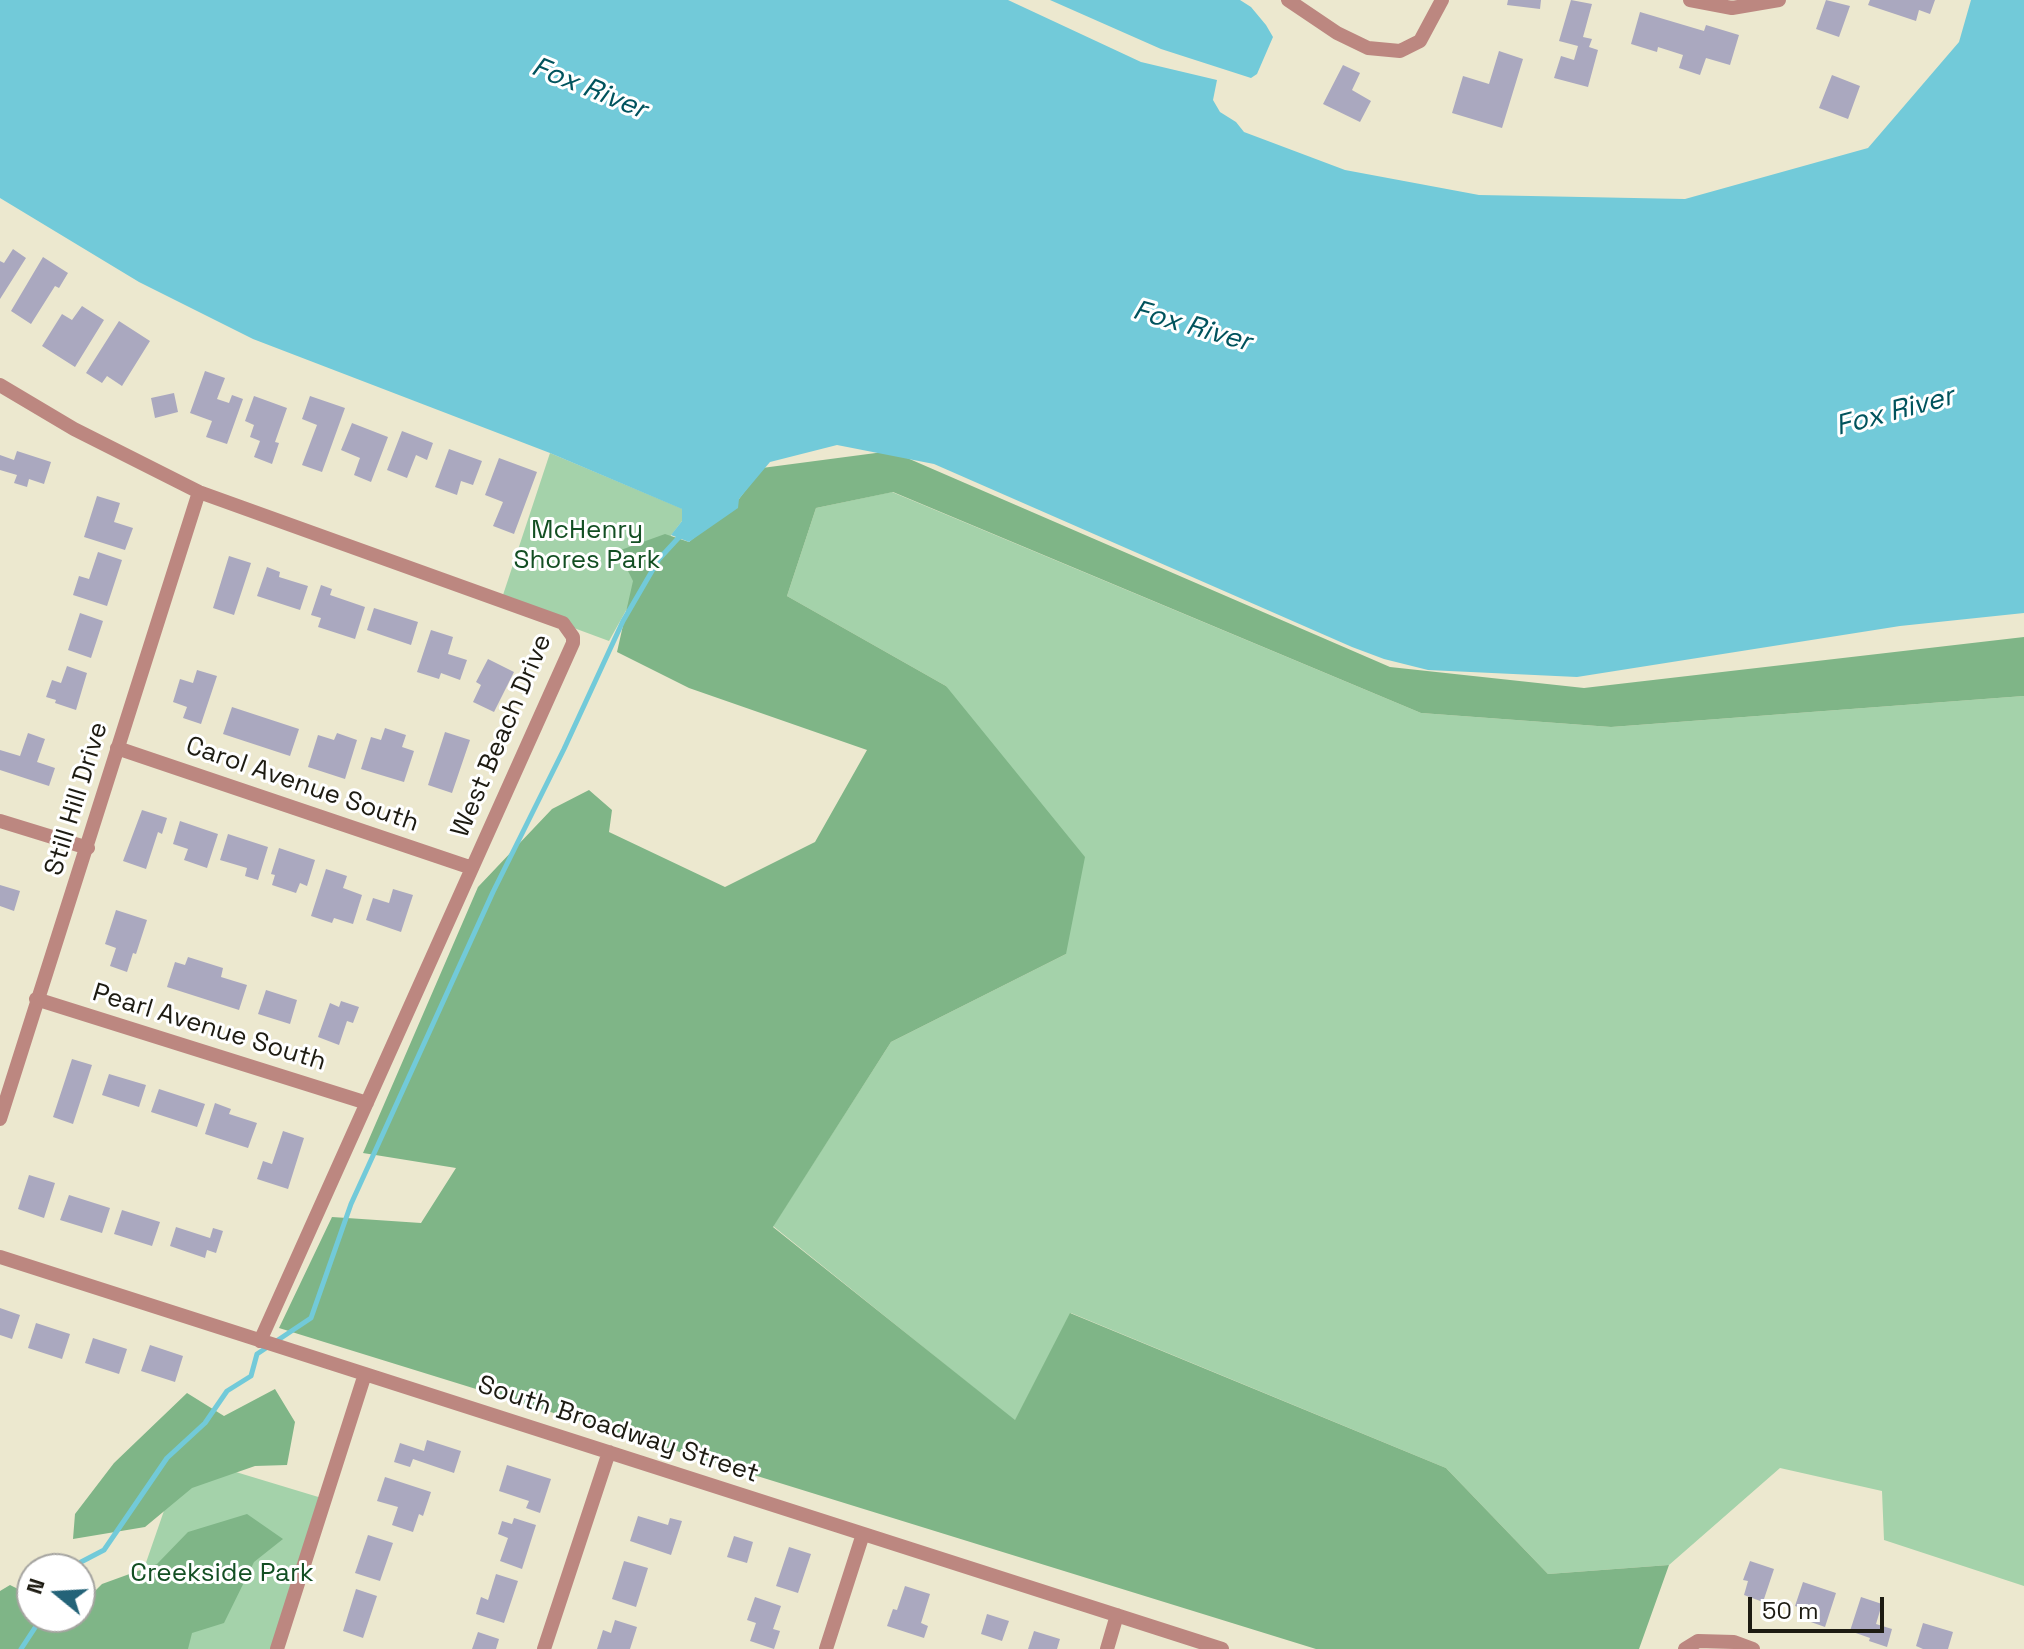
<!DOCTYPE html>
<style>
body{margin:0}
#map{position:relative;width:2024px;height:1649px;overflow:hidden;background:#ece8cf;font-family:"Space Grotesk",sans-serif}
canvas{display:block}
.north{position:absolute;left:16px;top:1553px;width:80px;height:80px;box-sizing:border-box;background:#fff;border:2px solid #a5a4a0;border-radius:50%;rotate:288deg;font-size:22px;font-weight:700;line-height:32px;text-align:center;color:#1d1b12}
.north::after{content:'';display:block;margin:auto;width:28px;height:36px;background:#246378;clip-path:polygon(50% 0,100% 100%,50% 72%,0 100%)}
.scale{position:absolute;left:1748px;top:1597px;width:136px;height:36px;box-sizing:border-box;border:4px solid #1d1b12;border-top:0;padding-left:10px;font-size:24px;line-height:28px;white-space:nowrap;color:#1d1b12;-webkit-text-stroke:6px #fff;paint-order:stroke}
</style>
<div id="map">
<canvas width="2024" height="1649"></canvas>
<div class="north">N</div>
<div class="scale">50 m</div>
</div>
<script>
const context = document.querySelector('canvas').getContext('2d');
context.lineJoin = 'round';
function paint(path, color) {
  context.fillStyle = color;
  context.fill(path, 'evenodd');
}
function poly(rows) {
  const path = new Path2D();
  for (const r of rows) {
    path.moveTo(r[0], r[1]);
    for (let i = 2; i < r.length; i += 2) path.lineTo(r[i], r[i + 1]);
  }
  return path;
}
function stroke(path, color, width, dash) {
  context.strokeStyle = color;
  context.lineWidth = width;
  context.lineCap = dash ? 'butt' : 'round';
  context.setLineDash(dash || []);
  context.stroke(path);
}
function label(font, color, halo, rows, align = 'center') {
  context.font = font + ' "Space Grotesk",sans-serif';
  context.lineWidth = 6;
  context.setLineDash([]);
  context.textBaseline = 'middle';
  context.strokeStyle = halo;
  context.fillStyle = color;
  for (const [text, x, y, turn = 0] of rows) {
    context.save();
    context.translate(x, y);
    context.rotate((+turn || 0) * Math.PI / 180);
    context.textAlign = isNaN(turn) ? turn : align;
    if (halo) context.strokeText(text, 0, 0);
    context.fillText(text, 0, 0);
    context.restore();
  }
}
paint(poly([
 [550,453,683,509,682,521,659,551,609,641,501,601],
 [892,492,1421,713,1611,727,2024,696,2024,1586,1884,1540,1882,1491,1780,1468,1669,1565,1548,1574,1446,1468,1071,1313,1015,1421,773,1226,891,1042,1066,954,946,686,787,596,816,508],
 [183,1456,325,1499,277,1649,116,1649]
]), '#a4d2aa');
paint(poly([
 [891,451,1390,667,1584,688,2024,637,2024,696,1611,727,1421,713,893,492,816,508,787,596,946,686,1085,857,1066,954,891,1042,773,1227,1015,1420,1070,1313,1446,1468,1548,1574,1669,1565,1639,1649,1316,1649,279,1328,332,1217,421,1223,456,1168,363,1153,478,887,552,809,589,790,612,810,609,832,725,887,815,842,867,750,689,688,617,652,633,581,618,551,665,534,689,542,739,499,762,468],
 [275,1389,295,1422,287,1465,255,1466,192,1488,145,1527,73,1539,75,1514,114,1463,187,1393,224,1416],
 [247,1514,283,1539,254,1562,224,1623,192,1633,188,1649,0,1649,0,1591,10,1585,32,1596,32,1617,80,1617,80,1606,102,1584,157,1564,188,1532]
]), '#7fb587');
paint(poly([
 [0,0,1008,0,1141,62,1217,80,1213,100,1220,112,1236,122,1244,132,1345,170,1479,195,1685,199,1868,148,1959,42,1971,0,2024,0,2024,613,1900,626,1577,677,1428,670,1384,659,1352,647,934,464,837,445,770,462,739,499,738,508,689,542,671,535,682,521,682,509,550,453,253,339,139,282,0,198],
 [1050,0,1240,0,1251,7,1266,25,1273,37,1257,74,1251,78,1161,49]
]), '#72cad9');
stroke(poly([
 [76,1569,81,1562,104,1550,167,1458,205,1423,227,1391,251,1376,257,1354,311,1318,351,1204,493,892,564,749,623,621,659,559,682,534],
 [21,1649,42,1617]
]), '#72cad9', 5);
paint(poly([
 [1508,0,1541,0,1540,9,1507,5],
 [1571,0,1592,4,1583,37,1592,39,1589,47,1598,50,1588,87,1554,78,1561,56,1574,60,1578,46,1559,41],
 [1826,0,1850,6,1839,37,1816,29],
 [1870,0,1935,0,1930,14,1919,10,1916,21,1868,5],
 [1640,12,1704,31,1706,25,1739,35,1730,65,1706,58,1700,75,1679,68,1683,55,1658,47,1657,52,1631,44],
 [1499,51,1523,59,1502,128,1452,113,1463,76,1489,84],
 [1343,65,1360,73,1352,90,1371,101,1360,122,1323,104],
 [1832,75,1860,86,1848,119,1819,108],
 [13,249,26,258,0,299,0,261,4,263],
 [43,257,68,273,59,288,55,286,31,324,11,311],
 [82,306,104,320,75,367,42,346,62,314,72,320],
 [119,321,150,341,122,386,107,376,102,383,86,373],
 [205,371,225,378,217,399,229,403,232,395,243,399,227,444,206,437,212,421,190,413],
 [174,393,178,412,155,418,151,398],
 [254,396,287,408,275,442,279,443,272,464,254,457,260,441,250,437,254,425,245,421],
 [310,396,345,408,322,472,302,465,317,425,302,419],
 [352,423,388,437,371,482,354,475,360,458,341,450],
 [402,431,433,443,427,460,416,455,407,478,387,470],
 [449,449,482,461,473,485,461,481,457,495,435,487],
 [17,451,51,462,44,484,29,479,27,487,14,483,17,475,0,470,0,455,14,460],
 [499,458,537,472,514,534,493,526,503,502,485,495],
 [97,496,120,503,114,522,133,528,125,550,84,537],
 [98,552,122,560,107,606,73,595,79,576,89,579],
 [229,556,251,563,234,615,213,608],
 [267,567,280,572,279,577,308,586,300,610,257,596],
 [321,585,332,589,330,595,365,607,355,639,318,627,321,618,311,615],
 [374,608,418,622,411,645,367,630],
 [80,613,103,621,91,658,68,650],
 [431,630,453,637,448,654,467,660,460,680,441,673,439,679,417,672],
 [488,659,514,672,494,712,473,702,481,685,476,682],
 [67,666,87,673,76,710,55,703,56,700,46,697,52,680,61,683],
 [197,670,217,676,201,724,183,718,187,707,173,702,180,679,193,683],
 [232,707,299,729,290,756,223,734],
 [385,728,406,735,402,747,414,751,404,782,361,769,371,737,381,740],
 [445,732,470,740,452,793,428,785],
 [28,733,45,739,37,762,55,768,49,786,0,770,0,750,20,756],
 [337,733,357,740,345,779,308,767,318,735,334,740],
 [142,810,167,818,162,834,158,832,146,869,123,861],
 [180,821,218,834,207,868,184,860,188,849,173,844],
 [228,834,268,847,258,880,245,876,247,868,220,860],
 [279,848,315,860,307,886,300,883,296,893,272,885,275,875,271,874],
 [326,869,347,876,343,888,362,895,353,924,334,918,332,923,311,916],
 [0,885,20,891,14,911,0,906],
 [393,889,413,895,401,932,366,920,373,898,389,903],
 [116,910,147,920,136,954,133,953,127,972,110,966,116,948,105,944],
 [188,957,223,968,221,977,247,985,239,1010,167,987,175,962,185,965],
 [266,990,297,1000,290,1024,258,1014],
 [341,1001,359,1007,353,1023,347,1021,339,1045,318,1037,330,1003,339,1007],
 [72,1059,92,1065,73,1124,53,1117],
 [109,1074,146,1085,139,1107,102,1095],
 [159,1089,205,1104,197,1127,151,1112],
 [215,1103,231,1109,229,1114,257,1123,248,1148,205,1134],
 [283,1131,304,1138,288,1189,257,1179,263,1161,272,1164],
 [29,1175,55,1183,44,1218,18,1209],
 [69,1195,110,1208,102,1233,60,1220],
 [122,1210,160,1222,152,1246,114,1234],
 [176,1227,210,1238,213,1228,223,1231,216,1253,207,1250,205,1258,170,1246],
 [0,1308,20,1315,12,1339,0,1335],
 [36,1323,70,1334,62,1359,28,1348],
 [93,1338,127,1349,119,1374,85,1363],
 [150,1345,183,1356,175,1382,141,1371],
 [427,1440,461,1451,454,1473,413,1459,410,1467,394,1462,400,1443,424,1451],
 [507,1465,551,1479,540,1513,526,1508,529,1501,499,1491],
 [385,1477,431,1492,423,1516,419,1514,413,1532,392,1525,398,1507,377,1501],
 [638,1516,668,1525,670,1518,682,1521,671,1555,630,1541],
 [514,1518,536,1525,522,1569,500,1561,508,1538,498,1534,502,1521,512,1524],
 [368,1535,393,1543,380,1581,355,1573],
 [734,1536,753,1542,747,1563,727,1557],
 [789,1547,811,1554,798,1593,776,1586],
 [624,1561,648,1568,636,1607,612,1599],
 [1750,1561,1774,1569,1763,1602,1744,1595,1748,1581,1743,1580],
 [496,1574,518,1581,504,1623,476,1614,481,1597,488,1600],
 [1803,1582,1836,1593,1825,1627,1808,1621,1810,1615,1803,1613,1804,1609,1795,1606],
 [905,1586,930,1594,921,1623,928,1626,924,1638,887,1626,893,1609,897,1610],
 [356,1589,377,1596,363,1638,343,1631],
 [755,1597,781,1606,773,1629,780,1631,774,1649,750,1641,756,1623,747,1620],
 [1861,1597,1882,1604,1876,1624,1892,1629,1887,1647,1869,1641,1870,1638,1850,1631],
 [987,1614,1009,1621,1002,1641,981,1634],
 [615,1620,637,1627,630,1649,597,1649,603,1630,611,1633],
 [1923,1623,1953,1632,1948,1649,1923,1649,1916,1646],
 [1034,1631,1060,1639,1057,1649,1028,1649],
 [478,1632,499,1639,496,1649,472,1649]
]), '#aaa8bf');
stroke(poly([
 [1288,0,1337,33,1368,48,1400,51,1420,41,1442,0],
 [1690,0,1732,8,1779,0],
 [0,385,74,429,199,492,563,623,573,637,573,643,260,1341],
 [117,748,472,868],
 [0,821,88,848],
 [36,999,367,1103],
 [0,1119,199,492],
 [0,1257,1222,1649],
 [277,1649,365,1374],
 [544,1649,609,1452],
 [826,1649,863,1534],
 [1107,1649,1117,1615],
 [1685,1649,1698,1641,1734,1642,1753,1649]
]), '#bc8780', 14);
label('26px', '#134f23', '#fff', [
 ["McHenry",587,531],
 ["Shores Park",587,561],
 ["Creekside Park",222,1574]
]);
label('26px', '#1d1b12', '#fff', [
 ["West Beach Drive",502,736,-67],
 ["Carol Avenue South",302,785,19],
 ["Still Hill Drive",77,799,-73],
 ["Pearl Avenue South",209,1028,17],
 ["South Broadway Street",618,1430,18]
]);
label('italic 28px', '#00535d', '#fff', [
 ["Fox River",589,89,22],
 ["Fox River",1192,327,16],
 ["Fox River",1895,412,-15]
]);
</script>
